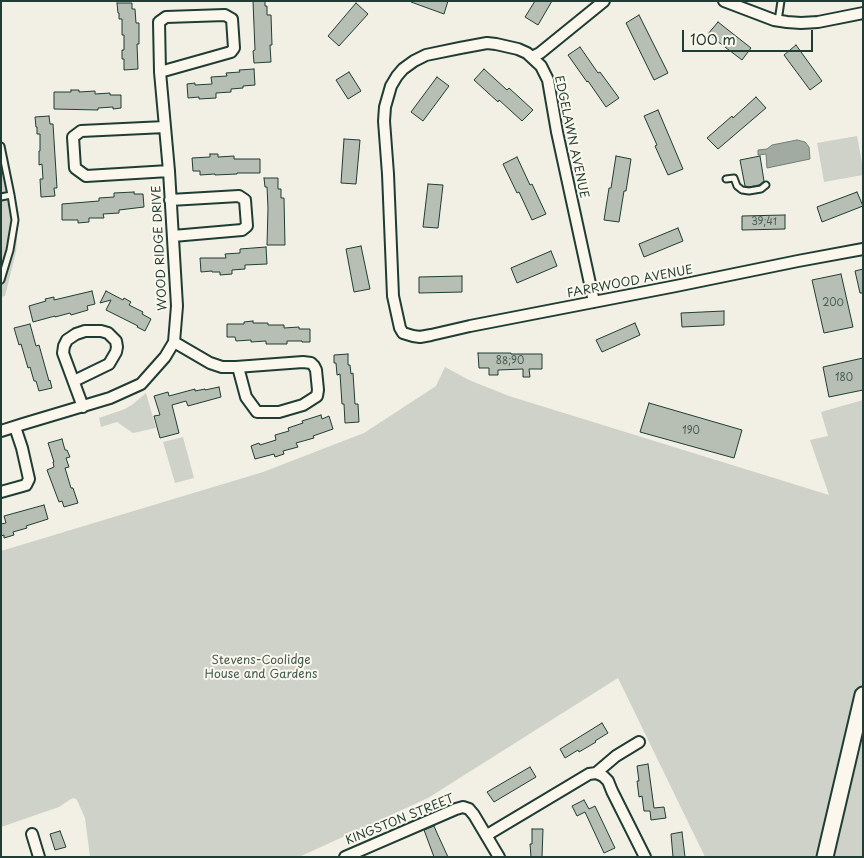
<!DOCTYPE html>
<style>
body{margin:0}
#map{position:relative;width:864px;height:858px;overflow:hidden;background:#f2f0e5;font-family:"Playpen Sans",sans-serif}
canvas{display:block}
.frame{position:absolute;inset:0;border:2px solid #1f3d34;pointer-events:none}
.scale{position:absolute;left:682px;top:30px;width:131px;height:22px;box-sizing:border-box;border:2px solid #1f3d34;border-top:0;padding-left:6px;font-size:15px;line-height:18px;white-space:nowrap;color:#1f3d34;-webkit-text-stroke:4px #fbf7ec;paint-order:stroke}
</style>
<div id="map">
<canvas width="864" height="858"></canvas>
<div class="frame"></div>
<div class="scale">100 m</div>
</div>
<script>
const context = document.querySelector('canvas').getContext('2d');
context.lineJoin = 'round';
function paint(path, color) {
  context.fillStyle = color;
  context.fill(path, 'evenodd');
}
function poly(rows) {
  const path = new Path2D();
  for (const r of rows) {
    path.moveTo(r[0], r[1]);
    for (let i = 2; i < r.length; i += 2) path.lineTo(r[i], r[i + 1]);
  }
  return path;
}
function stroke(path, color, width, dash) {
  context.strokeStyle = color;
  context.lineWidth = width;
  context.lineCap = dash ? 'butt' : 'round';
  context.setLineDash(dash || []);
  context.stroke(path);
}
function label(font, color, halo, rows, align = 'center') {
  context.font = font + ' "Playpen Sans",sans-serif';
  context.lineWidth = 4;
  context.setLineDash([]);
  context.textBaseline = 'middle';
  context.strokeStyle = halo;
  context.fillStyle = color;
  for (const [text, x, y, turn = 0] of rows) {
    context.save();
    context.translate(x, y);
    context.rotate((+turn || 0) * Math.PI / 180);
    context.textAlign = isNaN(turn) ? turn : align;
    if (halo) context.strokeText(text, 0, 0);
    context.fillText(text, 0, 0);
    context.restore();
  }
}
paint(poly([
 [857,136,863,168,863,175,824,182,817,143],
 [1,140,19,213,16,252,5,296,1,297],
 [445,367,469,380,509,396,829,495,810,440,828,436,821,412,863,400,863,857,705,857,618,678,428,798,299,857,90,857,85,818,77,800,74,798,71,799,59,807,1,827,1,551,263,472,364,433,436,386],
 [146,393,156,428,133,433,117,422,101,427,99,418,125,409,133,404],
 [183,437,194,478,175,483,163,442]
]), '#cfd2c8');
const water = poly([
 [797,140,805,142,809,147,810,159,767,168,766,154,758,155,758,150,767,149,772,145,797,140]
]);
paint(water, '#a2aba1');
stroke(water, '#6e7f75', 1);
const building = poly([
 [253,1,265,1,265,6,267,6,267,15,271,15,272,45,270,45,271,62,254,63,253,51,255,50,253,1],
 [411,1,448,1,444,14,411,2,411,1],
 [535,1,552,1,538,25,525,17,535,1],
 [117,3,132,3,132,9,135,9,136,23,139,23,139,44,137,44,138,69,124,70,124,59,122,59,122,50,124,50,124,35,122,35,122,19,119,19,119,13,118,13,117,3],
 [356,3,368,14,339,46,328,36,356,3],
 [639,15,668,73,654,80,626,23,639,15],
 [718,22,751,48,742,60,708,34,718,22],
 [796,45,822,81,810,90,784,55,796,45],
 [580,47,598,73,600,72,619,98,606,107,588,81,587,82,568,55,580,47],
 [254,69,255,85,243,86,243,88,231,89,231,92,216,93,216,98,199,99,199,97,188,98,187,84,195,83,195,85,212,84,211,77,227,76,226,73,240,72,239,70,254,69],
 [484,69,507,90,509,88,533,110,522,121,499,100,498,102,474,80,484,69],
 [349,72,361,91,348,99,336,80,349,72],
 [437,77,449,86,423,121,411,112,437,77],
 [71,90,79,90,79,92,95,91,95,94,110,93,110,95,121,95,121,108,113,109,113,107,98,108,98,110,54,109,54,92,71,92,71,90],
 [756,97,766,108,718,149,707,138,732,116,733,118,756,97],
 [658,110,683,169,668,175,655,146,657,145,644,116,658,110],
 [49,116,50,124,53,124,57,188,54,188,55,196,41,197,40,179,43,179,42,164,39,165,39,151,40,151,40,134,37,134,37,127,36,127,35,117,49,116],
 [344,139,360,140,356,184,341,183,344,139],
 [210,154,218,154,218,157,234,156,234,159,260,159,260,173,237,173,237,174,215,175,215,174,200,175,200,171,193,171,192,158,210,157,210,154],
 [616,156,631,159,626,191,624,191,619,222,604,220,609,188,611,188,616,156],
 [760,156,764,181,759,185,749,187,745,186,740,160,760,156],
 [517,157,530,185,532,184,546,214,532,220,519,192,517,193,503,164,517,157],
 [264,178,278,178,278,189,281,189,281,198,284,198,285,245,267,245,268,208,267,187,265,187,264,178],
 [428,184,443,185,438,228,423,227,428,184],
 [134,192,134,194,143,194,144,207,119,210,119,213,103,214,104,218,89,218,89,222,78,223,78,220,62,220,62,204,99,201,99,198,114,197,114,193,134,192],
 [857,192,863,206,822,222,817,207,857,192],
 [785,215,785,229,742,230,742,216,785,215],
 [678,228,683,241,644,257,639,244,678,228],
 [361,246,370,289,354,292,346,249,361,246],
 [266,247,267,264,245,265,245,269,232,270,232,274,220,275,220,272,212,272,212,271,201,272,200,258,226,258,225,254,240,253,240,249,266,247],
 [551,251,557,266,517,283,511,268,551,251],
 [863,269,863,293,860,293,855,271,863,269],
 [841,274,853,327,824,333,812,280,841,274],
 [462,276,462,292,419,293,419,277,462,276],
 [92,291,95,304,87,306,88,310,71,315,70,313,55,317,55,316,33,322,29,306,46,301,45,299,54,297,54,300,92,291],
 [106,291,123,300,124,298,131,302,129,305,143,312,142,314,151,319,145,331,137,327,138,326,106,310,111,300,100,303,106,291],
 [724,311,724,325,682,327,681,313,724,311],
 [253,321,253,323,268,323,268,325,284,325,284,328,299,327,299,329,310,329,310,342,302,342,302,341,287,341,287,344,266,344,266,341,251,342,251,340,236,341,235,337,227,337,227,324,244,324,244,322,253,321],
 [635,323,640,335,602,352,596,340,635,323],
 [30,324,36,346,39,345,49,381,50,380,52,388,39,391,36,381,34,381,30,367,28,368,21,344,19,345,14,328,30,324],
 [478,353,511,353,511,354,542,354,542,369,529,369,530,377,523,377,523,369,498,370,498,375,489,375,489,368,479,368,478,353],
 [348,354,348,365,350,365,351,374,353,373,355,404,358,404,359,422,345,423,344,404,342,404,340,374,337,375,336,363,334,363,334,355,348,354],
 [863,358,863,390,829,397,823,367,863,358],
 [219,387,221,397,188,406,186,401,172,405,179,433,160,438,154,416,160,415,154,396,168,392,169,396,195,389,195,391,205,389,205,390,219,387],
 [649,403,742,430,734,458,640,432,649,403],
 [321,415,322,419,329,416,333,429,313,436,314,438,296,443,298,447,283,451,284,454,275,457,274,454,255,459,251,446,259,443,260,445,276,440,275,435,289,431,288,428,303,423,302,421,321,415],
 [62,439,65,450,67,450,70,457,66,458,69,467,65,468,71,488,73,488,78,503,64,507,62,501,59,502,47,470,54,467,53,462,54,462,48,443,62,439],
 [44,505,48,519,26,526,27,528,13,532,14,535,4,538,4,535,1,536,1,524,6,523,4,516,44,505],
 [602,723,608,733,595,741,596,742,579,752,578,750,565,758,560,749,602,723],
 [648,764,654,808,664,807,666,818,651,820,650,811,644,811,642,796,639,797,637,781,639,781,637,766,648,764],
 [530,767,536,777,494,802,487,792,530,767],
 [584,800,589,809,595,806,615,848,604,853,585,812,577,816,572,806,584,800],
 [434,826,437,833,448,857,434,857,424,830,434,826],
 [532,829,543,829,542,857,531,857,530,844,532,844,532,829],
 [60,831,66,847,55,850,50,834,60,831],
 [682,832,685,857,673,857,671,834,682,832]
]);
paint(building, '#b7beb3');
stroke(building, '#1f3d34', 1);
const lane = poly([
 [778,21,781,1],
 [1,146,11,195,1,197],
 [726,179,734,178,737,186,742,190,749,191,761,189,766,185],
 [1,280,10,250,15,220,11,195]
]);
const street = poly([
 [724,1,774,20,787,22,801,23,818,22,863,13],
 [532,57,540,53,604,1],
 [165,127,81,131,73,137,75,168,86,176,169,171],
 [170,200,239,196,245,200,247,226,242,230,173,236],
 [594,302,557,132,548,80,541,66,527,53,518,49,496,44,487,43,460,48,426,55,414,61,403,69,397,76,391,86,385,107,384,121,388,174,393,296,400,328,403,333,413,336,420,337,431,335,470,326,676,286,798,261,863,249],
 [174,342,210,363,222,367,236,367,303,362,311,363,314,366,316,370,318,390,317,396,303,405,279,412,257,412,246,397,238,367],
 [74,381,109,364,116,352,117,347,116,341,108,333,101,331,85,331,76,334,67,340,64,346,63,353,83,407],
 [1,431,23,424,110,398,141,384,165,357,174,342,177,306,169,171,160,72,159,22,166,17,225,15,232,19,234,48,231,52,160,72],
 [1,492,26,485,29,479,22,448,15,427],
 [596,773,603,776,608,781,612,791,645,857],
 [32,834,39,857],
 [487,835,569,786,589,774,596,773,616,756,639,742],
 [345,857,456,809,463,807,469,809,474,815,499,857]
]);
const primary = poly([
 [825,857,863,695]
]);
stroke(lane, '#1f3d34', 9);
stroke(street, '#1f3d34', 14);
stroke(primary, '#1f3d34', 19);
stroke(lane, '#fbf7ec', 5);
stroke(street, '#fbf7ec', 10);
stroke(primary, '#fbf7ec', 15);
label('10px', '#455d54', null, [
 ["39;41",764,222],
 ["200",833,303],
 ["88;90",510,361],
 ["180",844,378],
 ["190",691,431]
]);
label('12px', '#1f3d34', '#fbf7ec', [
 ["EDGELAWN AVENUE",571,137,78],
 ["WOOD RIDGE DRIVE",160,248,-93],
 ["FARRWOOD AVENUE",630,282,-11],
 ["KINGSTON STREET",400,820,-22]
]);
label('12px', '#425b52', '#fbf7ec', [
 ["Stevens-Coolidge",261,661],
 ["House and Gardens",261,675]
]);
</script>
